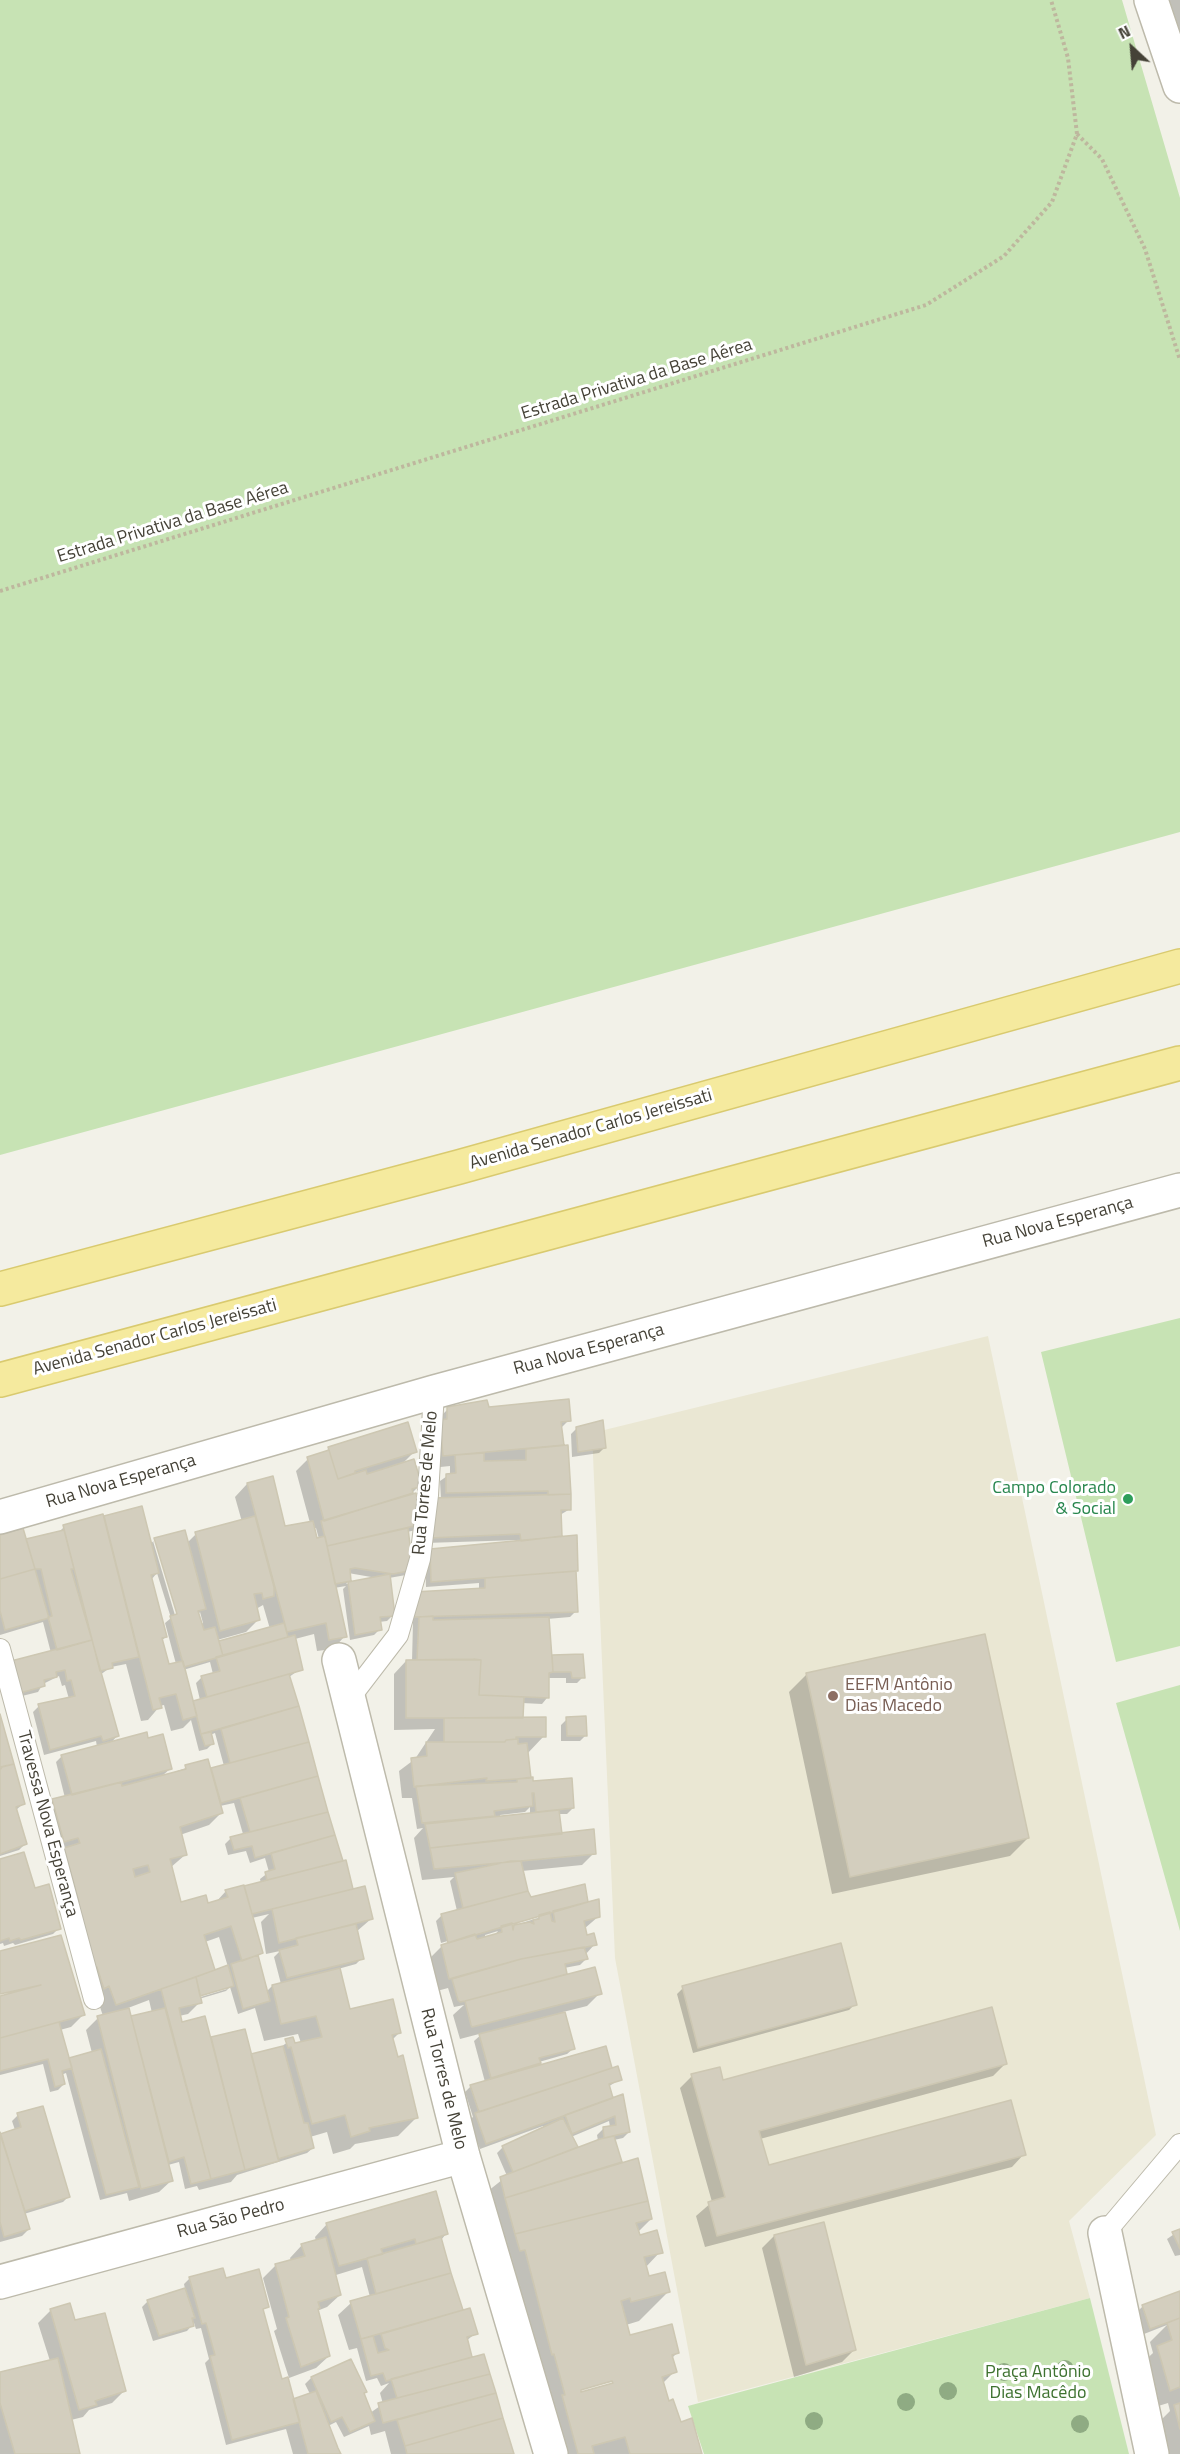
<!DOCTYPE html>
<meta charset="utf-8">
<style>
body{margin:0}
#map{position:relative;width:1180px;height:2454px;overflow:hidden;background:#f2f1e8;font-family:"Titillium Web",sans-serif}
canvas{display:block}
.north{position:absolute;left:1102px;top:18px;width:60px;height:60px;-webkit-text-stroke:4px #fff;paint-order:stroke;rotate:334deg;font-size:16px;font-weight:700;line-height:24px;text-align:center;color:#454237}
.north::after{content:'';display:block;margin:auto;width:21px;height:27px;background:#454237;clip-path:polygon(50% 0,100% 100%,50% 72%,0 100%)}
</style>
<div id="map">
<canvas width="1180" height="2454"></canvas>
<div class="north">N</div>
</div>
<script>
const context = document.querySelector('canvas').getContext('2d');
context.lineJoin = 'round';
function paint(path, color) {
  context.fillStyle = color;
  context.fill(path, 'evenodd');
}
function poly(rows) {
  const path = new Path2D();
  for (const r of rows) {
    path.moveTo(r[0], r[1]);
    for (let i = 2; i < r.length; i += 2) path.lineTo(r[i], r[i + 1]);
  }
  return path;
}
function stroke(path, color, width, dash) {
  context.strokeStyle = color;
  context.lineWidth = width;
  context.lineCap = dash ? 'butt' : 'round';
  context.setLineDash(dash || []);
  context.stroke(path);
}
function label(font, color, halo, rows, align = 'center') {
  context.font = font + ' "Titillium Web",sans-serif';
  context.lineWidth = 6;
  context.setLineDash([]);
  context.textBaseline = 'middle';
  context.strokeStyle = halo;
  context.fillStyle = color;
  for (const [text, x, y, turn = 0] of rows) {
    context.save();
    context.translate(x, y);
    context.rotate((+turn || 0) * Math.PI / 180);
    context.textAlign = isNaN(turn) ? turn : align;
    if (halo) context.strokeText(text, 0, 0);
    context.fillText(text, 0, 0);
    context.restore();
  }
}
paint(poly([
 [988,1336,1156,2135,1069,2221,1090,2298,698,2402,615,1958,592,1433]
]), '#eae7d3');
paint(poly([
 [0,0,1122,0,1180,198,1180,832,0,1155],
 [1180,1318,1180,1646,1116,1662,1041,1352],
 [1180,1685,1180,1931,1116,1703],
 [1090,2298,1129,2454,704,2454,688,2406]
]), '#c7e3b4');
paint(poly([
 [1167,0,1180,0,1180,51],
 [448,1409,487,1409,569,1420,561,1428,563,1445,560,1447,570,1509,560,1515,560,1537,576,1611,570,1617,547,1619,550,1656,582,1655,583,1677,577,1683,566,1683,566,1678,548,1678,547,1698,542,1704,522,1703,521,1718,544,1736,527,1754,532,1783,573,1808,567,1814,558,1814,560,1836,594,1853,582,1865,522,1871,529,1899,587,1904,599,1916,584,1929,586,1937,595,1944,585,1955,586,1959,580,1965,564,1968,566,1974,562,1977,600,1993,587,2006,563,2012,573,2049,567,2054,539,2062,540,2065,605,2048,610,2068,617,2068,620,2079,608,2087,629,2132,623,2138,614,2140,621,2164,651,2219,638,2232,639,2237,661,2251,645,2268,648,2278,668,2292,639,2321,626,2325,629,2337,677,2353,671,2359,675,2371,662,2384,668,2403,700,2454,540,2454,488,2191,507,2176,497,2153,503,2147,544,2128,543,2126,480,2149,469,2120,473,2117,465,2092,471,2086,485,2082,474,2041,483,2033,460,2039,453,2015,464,2005,454,2007,448,1988,437,1991,429,1959,442,1946,461,1937,441,1943,436,1921,442,1915,457,1911,450,1881,454,1877,422,1880,414,1838,423,1828,417,1829,412,1798,402,1798,399,1771,415,1759,435,1729,394,1730,394,1674,406,1661,412,1661,413,1622,409,1622,408,1599,479,1590,479,1583,426,1587,425,1556,520,1542,520,1540,425,1543,441,1499,440,1481,450,1474,450,1466,431,1468,436,1421],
 [530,1807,530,1815,500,1818,500,1815,525,1812],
 [542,1914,538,1918,505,1928,504,1925],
 [498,1931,494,1936,485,1938,485,1935],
 [609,2121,610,2127,603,2129,597,2135,598,2141,572,2151,576,2147,571,2137],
 [620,2380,621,2382,580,2394,579,2389],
 [407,1424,415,1451,402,1464,413,1461,420,1485,409,1496,415,1495,422,1524,416,1530,407,1532,412,1569,406,1575,389,1578,393,1615,387,1621,379,1622,380,1629,374,1635,350,1640,343,1589,346,1586,334,1588,345,1636,333,1649,317,1651,314,1634,295,1639,302,1668,289,1677,332,1833,342,1862,344,1862,352,1888,348,1892,364,1888,371,1919,356,1932,362,1958,356,1964,338,1969,349,2010,392,2000,399,2033,392,2040,397,2059,402,2057,416,2118,398,2136,355,2144,350,2149,333,2154,327,2132,310,2137,313,2148,307,2153,237,2175,231,2182,199,2190,197,2186,185,2189,179,2162,168,2165,172,2180,159,2192,129,2201,127,2193,100,2200,66,2073,61,2075,64,2084,58,2090,50,2092,43,2064,0,2075,0,1997,48,1984,48,1981,0,1993,0,1953,60,1937,84,2014,71,2027,60,2030,68,2060,92,2053,86,2030,98,2018,103,2016,97,1998,92,2000,85,1978,80,1980,68,1941,63,1917,67,1913,52,1862,64,1850,52,1853,41,1813,53,1801,65,1798,56,1762,62,1756,97,1747,96,1741,44,1755,33,1712,39,1706,69,1699,65,1685,62,1686,59,1676,43,1684,38,1692,14,1698,6,1669,12,1663,51,1653,43,1622,0,1635,0,1536,22,1530,25,1541,58,1533,64,1527,141,1508,150,1544,155,1540,183,1532,187,1543,196,1534,242,1522,235,1497,247,1484,272,1478,284,1527,310,1523,296,1471,308,1459,325,1453,329,1448],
 [316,1528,319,1539,316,1539,313,1529],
 [153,1541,157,1541,180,1621,177,1622],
 [157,1573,171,1618,165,1623,176,1664,168,1666,161,1641,166,1637,151,1580],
 [348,1573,377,1578,346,1584,349,1581],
 [263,1605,270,1629,218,1643,217,1640,246,1632,259,1619,256,1609],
 [200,1612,203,1623,201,1624,198,1615],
 [254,1645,256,1649,228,1657,228,1655],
 [210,1662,213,1674,202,1677,196,1683,200,1700,192,1702,183,1670],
 [126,1664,141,1721,148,1720,160,1706,164,1705,171,1731,183,1728,191,1720,199,1751,207,1749,213,1743,210,1735,215,1733,224,1766,210,1771,207,1761,162,1776,170,1769,162,1736,147,1740,146,1734,110,1744,117,1736,100,1675,111,1667],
 [234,1803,243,1834,231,1838,225,1844,228,1855,246,1851,250,1863,265,1858,269,1872,260,1879,261,1884,226,1891,215,1903,207,1905,205,1897,180,1903,170,1868,185,1855,180,1835,209,1825,222,1812,220,1806],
 [269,1914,261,1922,266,1954,280,1951,274,1957,281,1984,272,1986,266,1992,257,1957,261,1953,252,1918],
 [219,1937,228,1967,214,1972,205,1942],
 [227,1986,227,1989,194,1999,193,1996],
 [230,1987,238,2014,255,2008,264,2041,298,2034,301,2043,294,2045,292,2039,278,2049,250,2056,244,2030,210,2040,204,2018,181,2024,179,2016,188,2014,200,2002,199,1999,226,1991],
 [149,2000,152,2013,130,2018,128,2008],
 [577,1428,605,1447,599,1453,572,1457,571,1434],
 [807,1674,1028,1838,1010,1856,832,1894,789,1692],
 [567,1719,586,1735,580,1741,561,1741,561,1725],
 [0,1723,23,1804,16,1810,25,1844,19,1850,0,1856],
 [0,1861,34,1890,59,1928,53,1934,15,1945,13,1943,4,1946,3,1943,0,1944],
 [683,1988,855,2004,849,2010,693,2053,677,1994],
 [1005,2064,993,2076,760,2139,767,2167,1024,2154,1012,2167,705,2247,696,2216,712,2202,680,2088,692,2076,722,2082],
 [18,2115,69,2196,63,2202,24,2214,28,2230,22,2236,0,2242,0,2135,15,2130,12,2121],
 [327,2224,446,2234,441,2240,461,2310,458,2313,476,2333,466,2341,470,2356,467,2360,483,2355,512,2454,391,2454,385,2431,371,2435,369,2426,344,2437,336,2422,328,2426,339,2454,293,2454,286,2429,226,2445,205,2363,209,2359,201,2328,196,2329,194,2323,187,2331,153,2341,142,2307,148,2301,185,2289,184,2284,190,2278,225,2280,267,2306,262,2311,281,2380,293,2401,310,2394,305,2384,311,2378,350,2361,370,2413,383,2404,380,2393,389,2383,381,2386,377,2378,366,2381,357,2348,349,2350,338,2315,351,2303,370,2297,362,2267,336,2275,334,2277,340,2295,327,2307,317,2311,329,2356,316,2368,289,2378,274,2331,277,2329,263,2278,276,2265,291,2261,290,2258,302,2245,316,2241,315,2237],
 [1180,2230,1180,2255,1175,2256,1167,2239],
 [774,2236,854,2350,842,2362,794,2377,762,2248],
 [1180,2293,1180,2454,1164,2454,1157,2424,1170,2411,1168,2403,1152,2408,1140,2365,1153,2353,1150,2342,1167,2325,1144,2334,1137,2312,1143,2306],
 [51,2310,73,2322,124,2391,112,2403,89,2410,83,2417,71,2420,79,2454,0,2454,0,2374,50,2361,38,2323]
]), '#0003');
const building = poly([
 [569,1399,571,1421,561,1422,564,1445,443,1456,440,1420,447,1419,447,1407,487,1400,489,1407,569,1399],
 [603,1420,606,1448,578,1452,576,1427,603,1420],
 [408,1422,417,1452,355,1471,355,1473,338,1479,328,1447,408,1422],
 [568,1445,571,1494,548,1495,548,1491,446,1493,446,1474,456,1473,455,1455,484,1453,484,1461,526,1460,526,1449,568,1445],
 [329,1450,338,1479,366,1470,367,1474,414,1459,422,1486,412,1489,413,1493,324,1521,307,1457,329,1450],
 [273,1476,285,1526,313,1521,317,1538,325,1536,347,1637,329,1640,326,1623,287,1632,247,1483,273,1476],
 [416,1493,423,1524,327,1546,321,1521,416,1493],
 [571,1494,571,1510,561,1510,562,1536,521,1541,520,1534,430,1538,432,1498,571,1494],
 [142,1506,159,1573,151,1575,167,1637,162,1638,169,1664,183,1661,197,1716,183,1720,176,1694,159,1698,162,1708,153,1710,104,1516,142,1506],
 [103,1514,139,1657,112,1663,113,1668,100,1671,63,1525,103,1514],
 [255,1516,274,1587,274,1596,263,1599,262,1593,254,1594,260,1620,220,1631,195,1532,255,1516],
 [23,1528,35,1569,0,1579,0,1535,23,1528],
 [408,1528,413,1570,393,1574,355,1568,350,1569,351,1581,335,1584,327,1546,408,1528],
 [64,1530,74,1569,71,1569,92,1640,57,1650,48,1617,52,1616,41,1569,35,1569,26,1539,64,1530],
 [185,1530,206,1609,198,1611,204,1630,215,1627,223,1656,184,1667,170,1616,177,1614,154,1538,185,1530],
 [577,1535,578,1571,431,1582,430,1549,577,1535],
 [35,1569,49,1618,5,1630,0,1611,0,1579,35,1569],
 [576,1571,578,1612,414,1617,413,1592,485,1588,485,1578,576,1571],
 [390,1574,395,1616,380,1617,382,1630,355,1635,348,1582,390,1574],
 [433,1616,433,1620,549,1617,553,1672,549,1673,549,1698,479,1695,481,1660,417,1660,419,1617,433,1616],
 [284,1623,288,1637,223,1656,219,1641,284,1623],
 [985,1634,1029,1838,850,1877,806,1673,985,1634],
 [295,1635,303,1670,207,1697,201,1676,220,1671,216,1657,295,1635],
 [92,1640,119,1736,103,1741,101,1736,50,1750,38,1704,75,1696,71,1680,67,1681,65,1670,56,1672,57,1677,44,1680,45,1686,20,1693,11,1661,92,1640],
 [583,1654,585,1678,572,1678,571,1672,553,1672,552,1655,583,1654],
 [474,1659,481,1660,479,1695,524,1697,523,1718,406,1718,406,1660,474,1659],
 [289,1674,299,1706,201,1734,193,1701,289,1674],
 [299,1706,309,1742,230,1763,221,1729,299,1706],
 [0,1714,14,1764,0,1767,0,1714],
 [586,1716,587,1736,567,1736,566,1717,586,1716],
 [546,1717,546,1737,516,1737,516,1739,506,1740,505,1742,444,1742,444,1718,546,1717],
 [147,1732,148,1738,163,1734,172,1769,72,1795,61,1755,147,1732],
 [211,1732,214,1744,205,1746,201,1734,211,1732],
 [518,1739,518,1744,527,1743,531,1778,486,1781,487,1778,414,1787,411,1758,427,1756,426,1742,505,1742,506,1740,518,1739],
 [309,1742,318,1776,221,1803,211,1768,309,1742],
 [208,1759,223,1813,180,1827,187,1855,170,1859,181,1902,206,1895,208,1903,228,1897,225,1890,244,1885,263,1953,242,1961,231,1926,204,1935,215,1970,116,2005,109,1986,104,1989,97,1967,92,1968,75,1903,79,1902,64,1848,80,1843,78,1838,64,1842,52,1799,121,1782,122,1786,186,1769,185,1765,208,1759],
 [148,1865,150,1872,135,1877,133,1869,148,1865],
 [14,1764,25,1804,16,1807,27,1844,0,1854,0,1770,2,1767,14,1764],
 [318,1776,328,1812,250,1832,240,1798,318,1776],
 [533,1777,533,1781,572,1778,574,1808,536,1812,534,1793,532,1793,533,1806,494,1811,495,1816,422,1823,416,1786,517,1782,517,1779,533,1777],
 [559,1810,562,1834,430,1848,425,1824,559,1810],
 [328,1812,335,1835,255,1858,252,1846,234,1850,230,1837,328,1812],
 [594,1829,596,1854,434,1869,430,1848,594,1829],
 [335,1835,343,1861,267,1880,265,1872,275,1869,271,1853,335,1835],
 [24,1852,35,1888,49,1884,61,1929,21,1940,19,1938,10,1941,9,1938,0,1941,0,1859,24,1852],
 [346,1860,353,1889,252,1914,244,1886,346,1860],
 [511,1861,521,1861,528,1891,463,1908,455,1873,511,1861],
 [585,1884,588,1902,448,1943,441,1914,528,1891,531,1897,585,1884],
 [365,1886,373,1919,279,1943,272,1909,365,1886],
 [599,1899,600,1917,584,1921,587,1935,594,1933,597,1945,521,1959,449,1979,441,1945,475,1934,477,1939,502,1932,501,1926,512,1923,513,1930,514,1925,530,1922,534,1924,533,1920,539,1919,539,1915,550,1912,552,1921,555,1922,553,1911,599,1899],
 [356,1924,364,1959,287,1978,279,1950,298,1945,296,1938,356,1924],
 [61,1935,85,2015,0,2038,0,1996,41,1985,0,1994,0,1951,61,1935],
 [841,1943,857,2005,698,2048,682,1986,841,1943],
 [584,1947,588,1959,565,1964,567,1974,465,2001,460,2002,458,2000,452,1979,521,1959,584,1947],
 [258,1955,270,2001,243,2009,231,1964,258,1955],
 [228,1965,234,1986,200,1996,196,1977,228,1965],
 [595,1967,602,1994,472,2027,471,2025,465,2001,595,1967],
 [340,1968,350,2009,393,1999,401,2033,392,2035,398,2057,403,2055,418,2118,369,2128,370,2131,351,2137,345,2115,312,2124,291,2047,288,2048,285,2039,293,2037,295,2043,322,2037,316,2016,281,2024,272,1985,340,1968],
 [196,1977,202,2003,179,2008,182,2022,205,2016,245,2170,211,2179,161,1989,196,1977],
 [992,2007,1007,2064,759,2131,769,2165,1011,2100,1026,2155,717,2236,708,2202,725,2197,691,2074,720,2067,723,2080,992,2007],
 [129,2008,173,2181,141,2189,97,2016,129,2008],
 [165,2008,211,2179,191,2184,184,2157,169,2162,131,2016,165,2008],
 [565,2012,575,2049,539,2058,541,2063,491,2078,479,2034,565,2012],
 [59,2022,72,2068,62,2071,65,2084,55,2087,48,2059,0,2071,0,2038,59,2022],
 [245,2029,279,2161,245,2170,211,2037,245,2029],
 [283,2046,304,2123,308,2123,314,2148,278,2159,251,2054,283,2046],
 [606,2046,612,2068,479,2112,470,2085,606,2046],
 [101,2049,139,2187,106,2195,69,2058,101,2049],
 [618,2066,622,2080,609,2084,613,2098,486,2144,475,2113,618,2066],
 [623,2094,630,2132,604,2138,603,2127,616,2125,615,2116,572,2134,565,2115,623,2094],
 [43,2106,70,2197,25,2211,0,2134,21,2127,17,2113,43,2106],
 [563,2118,578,2147,513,2172,502,2146,563,2118],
 [0,2132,30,2229,4,2237,0,2222,0,2132],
 [614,2136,622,2162,505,2198,500,2177,600,2139,614,2136],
 [638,2158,648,2201,515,2234,505,2198,638,2158],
 [436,2191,448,2234,416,2244,415,2239,381,2249,383,2254,339,2266,326,2223,436,2191],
 [648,2201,652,2219,636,2223,640,2235,657,2230,663,2253,644,2257,649,2276,665,2272,670,2292,631,2302,630,2298,621,2301,630,2335,672,2324,679,2353,672,2355,677,2372,662,2377,669,2401,673,2399,681,2422,692,2418,702,2454,630,2454,625,2437,592,2446,594,2454,578,2454,562,2395,565,2395,554,2354,552,2355,525,2250,520,2251,515,2234,648,2201],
 [612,2381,613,2383,581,2392,581,2390,612,2381],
 [824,2222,856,2350,806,2365,774,2235,824,2222],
 [1180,2229,1180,2249,1172,2232,1180,2229],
 [326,2237,341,2295,318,2302,320,2308,318,2309,330,2356,301,2367,286,2318,289,2317,275,2264,305,2256,301,2244,326,2237],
 [441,2237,451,2273,376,2294,367,2258,441,2237],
 [223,2268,226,2278,259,2269,269,2307,263,2309,282,2379,288,2377,300,2422,232,2440,210,2356,215,2355,206,2323,202,2324,189,2277,223,2268],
 [451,2273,463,2310,361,2339,350,2301,451,2273],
 [185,2288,195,2318,192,2318,194,2326,159,2336,147,2300,185,2288],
 [1180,2291,1180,2318,1150,2329,1142,2305,1180,2291],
 [70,2303,75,2320,105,2313,126,2391,95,2401,97,2405,79,2410,50,2309,70,2303],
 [470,2308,478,2334,467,2337,472,2357,386,2381,383,2373,371,2376,361,2339,373,2336,378,2353,389,2350,385,2348,381,2334,470,2308],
 [1180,2318,1180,2387,1170,2391,1157,2346,1172,2340,1167,2323,1180,2318],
 [484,2354,490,2374,397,2398,391,2379,484,2354],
 [58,2358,80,2454,15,2454,0,2403,0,2372,58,2358],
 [351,2359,367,2392,364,2393,375,2421,350,2432,342,2417,331,2422,311,2377,351,2359],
 [490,2374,496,2393,383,2423,378,2403,490,2374],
 [316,2391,338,2448,341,2454,308,2454,293,2399,316,2391],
 [496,2393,503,2418,405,2446,397,2420,496,2393],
 [1180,2403,1180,2429,1174,2405,1180,2403],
 [503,2418,514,2454,407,2454,405,2446,503,2418]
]);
paint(building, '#d3cebe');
stroke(building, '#cdc7b2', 1.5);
const lane = poly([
 [0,1649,94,1999],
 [349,1699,398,1635,420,1559,428,1495,434,1392],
 [1105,2233,1180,2144]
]);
const street = poly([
 [1151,0,1180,86],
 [0,1517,434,1392,1180,1190],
 [339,1660,463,2156,551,2454],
 [1105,2233,1152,2454],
 [0,2282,463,2156]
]);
const primary = poly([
 [0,1289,459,1167,1180,966],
 [0,1380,1180,1063]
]);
stroke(lane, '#bdbaab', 22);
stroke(street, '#bdbaab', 36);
stroke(primary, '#d9ca6f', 36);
stroke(poly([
 [1077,134,1102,159,1145,249,1180,360],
 [0,591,926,305,1004,256,1052,202,1077,134,1068,58,1051,0]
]), '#beb79e', 4, [3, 3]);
stroke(lane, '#fff', 20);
stroke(street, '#fff', 33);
stroke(primary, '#f5ea9e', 33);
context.fillStyle = '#8fab83';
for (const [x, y] of [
 [1065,2369],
 [1004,2372],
 [948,2391],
 [906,2402],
 [814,2421],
 [1080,2424]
]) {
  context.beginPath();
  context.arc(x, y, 9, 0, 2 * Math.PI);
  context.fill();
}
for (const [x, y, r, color] of [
 [1128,1499,6,"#2e9e5b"],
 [833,1696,6,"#8d6e63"]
]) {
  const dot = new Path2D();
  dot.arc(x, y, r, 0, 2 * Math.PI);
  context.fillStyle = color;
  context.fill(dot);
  stroke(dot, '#fff', 2);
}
label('18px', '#454237', '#fff', [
 ["Estrada Privativa da Base Aérea",637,380,-17],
 ["Estrada Privativa da Base Aérea",173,523,-17],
 ["Avenida Senador Carlos Jereissati",591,1130,-16],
 ["Rua Nova Esperança",1058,1223,-15],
 ["Avenida Senador Carlos Jereissati",155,1338,-15],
 ["Rua Nova Esperança",589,1350,-15],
 ["Rua Nova Esperança",121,1482,-16],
 ["Rua Torres de Melo",426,1483,-85],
 ["Travessa Nova Esperança",47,1824,75],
 ["Rua Torres de Melo",443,2079,76],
 ["Rua São Pedro",231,2219,-15]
]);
label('18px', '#27864d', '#fff', [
 ["Campo Colorado",1116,1489],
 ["& Social",1116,1510]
], 'right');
label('18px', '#785e54', '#fff', [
 ["EEFM Antônio",845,1686],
 ["Dias Macedo",845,1707]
], 'left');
label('18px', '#3e7230', '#fff', [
 ["Praça Antônio",1038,2373],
 ["Dias Macêdo",1038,2394]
]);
</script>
